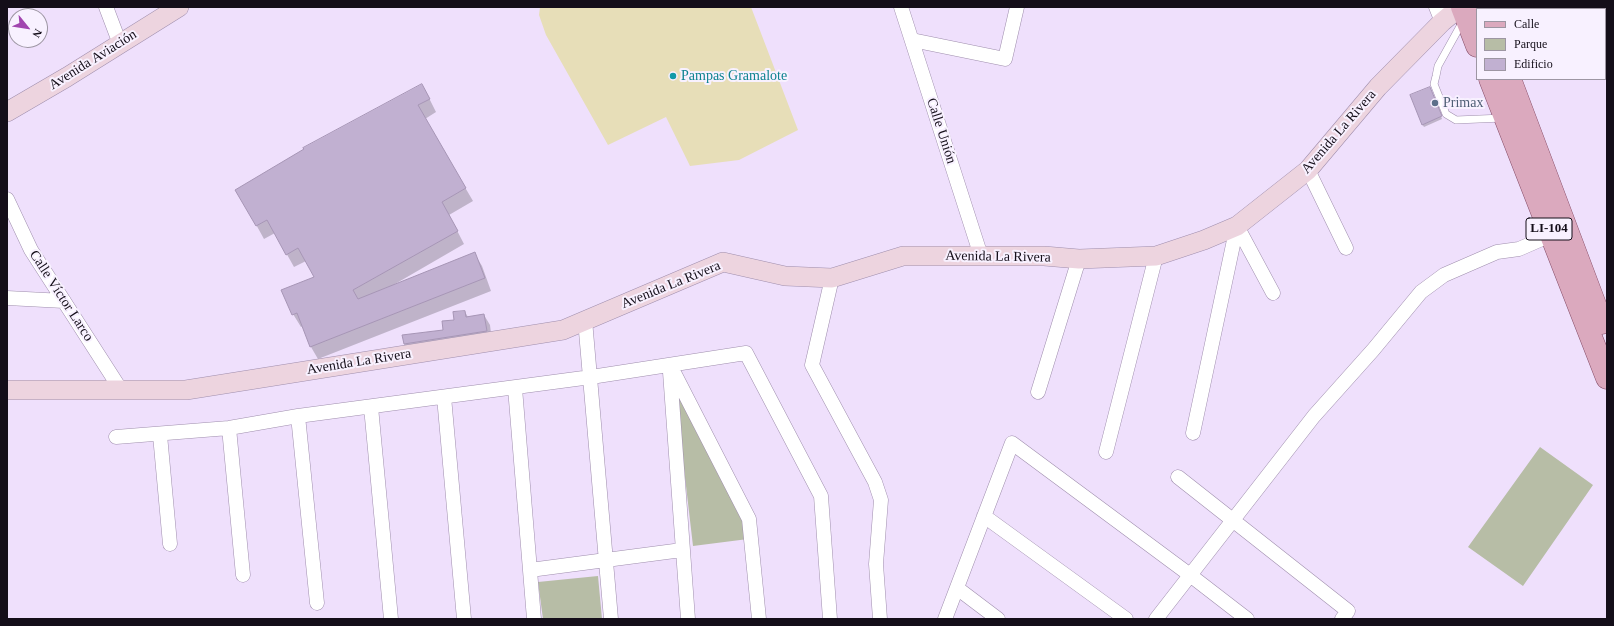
<!DOCTYPE html>
<html>
<head>
<meta charset="utf-8">
<style>
  body { margin:0 }
  #map { position:relative; width:1614px; height:626px; overflow:hidden; background:#efe0fc; font-family:Georgia,serif }
  canvas { display:block }
  .frame { position:absolute; inset:0; border:8px solid #140e19; pointer-events:none }
  .legend { position:absolute; left:1476px; top:8px; width:130px; height:72px; box-sizing:border-box; background:#f8f1ff; border:1px solid #9d96a3; margin:0; padding:5px 7px; list-style:none; font-size:12px; color:#140e19 }
  .legend li { display:flex; align-items:center; gap:8px; height:20px }
  .legend b { width:20px; border:1px solid #9d96a3 }
  .north { position:absolute; left:8px; top:8px; width:40px; height:40px; box-sizing:border-box; background:#f8f1ff; border:1px solid #9d96a3; border-radius:50%; rotate:120deg; font-size:11px; font-weight:700; line-height:16px; text-align:center; color:#140e19 }
  .north::after { content:''; display:block; margin:auto; width:14px; height:18px; background:#a145af; clip-path:polygon(50% 0,100% 100%,50% 72%,0 100%) }
</style>
</head>
<body>
<div id="map">
<canvas width="1614" height="626"></canvas>
<div class="frame"></div>
<ul class="legend">
<li><b style="height:5px;background:#dba9be"></b>Calle</li>
<li><b style="height:11px;background:#b7bda6"></b>Parque</li>
<li><b style="height:11px;background:#c1b0d1"></b>Edificio</li>
</ul>
<div class="north">N</div>
</div>
<script>
const c = document.querySelector('canvas').getContext('2d');
c.lineJoin = 'round';
function paint(path, color) {
  c.fillStyle = color;
  c.fill(path, 'evenodd');
}
function stroke(path, color, width, dash) {
  c.strokeStyle = color;
  c.lineWidth = width;
  c.lineCap = dash ? 'butt' : 'round';
  c.setLineDash(dash || []);
  c.stroke(path);
}
function label(font, color, halo, rows, align = 'center') {
  c.font = font + ' Georgia,serif';
  c.lineWidth = 4;
  c.setLineDash([]);
  c.textBaseline = 'middle';
  c.strokeStyle = halo;
  c.fillStyle = color;
  for (const [text, x, y, turn = 0] of rows) {
    c.save();
    c.translate(x, y);
    c.rotate((+turn || 0) * Math.PI / 180);
    c.textAlign = isNaN(turn) ? turn : align;
    if (halo) c.strokeText(text, 0, 0);
    c.fillText(text, 0, 0);
    c.restore();
  }
}
paint(new Path2D(`
  M674,383L747,522L748,539L693,546Z
  M1540,447L1593,485L1523,586L1468,547Z
  M598,576L602,619H543L538,582Z`), '#b7bda6');
paint(new Path2D(`
  M540,7H751L798,130L739,160L690,166L666,117L608,145L546,35L539,15Z`), '#e7deb8');
paint(new Path2D(`
  M1607,30V57L1605,55V32Z
  M1431,91L1442,119L1424,127L1422,124Z
  M429,98L436,112L425,119L473,201L449,215L464,244L395,284V285L474,253L482,266L491,291L318,359L311,347L303,326L301,327L293,314L316,278L306,261L294,267L275,233L264,239L237,190Z
  M465,312L468,317L484,315L490,325L492,341L410,354L404,344L444,331Z`), '#0003');
const building = new Path2D(`
  M422,84L430,99L418,105L466,188L442,202L458,231L353,290L358,299L475,252L485,278L310,347L297,313L292,315L281,290L314,277L298,248L286,255L267,220L256,226L235,190L304,149L303,148Z
  M1430,87L1442,116L1422,125L1410,95Z
  M465,311L466,317L484,314L487,331L404,344L402,335L443,330L442,321L454,320L453,312Z`);
paint(building, '#c1b0d1');
stroke(building, '#a695b5', 1);
const lane = new Path2D(`
  M1463,21L1438,66L1436,76L1434,84L1446,114L1456,120L1503,118`);
const street = new Path2D(`
  M106,7L120,44
  M901,7L981,256
  M1436,7L1442,22
  M912,40L1005,59L1017,7
  M1308,170L1346,248
  M7,199L31,250L121,390
  M1237,226L1273,293
  M832,278L812,365L875,482L881,500L876,564L880,619
  M7,298L64,301
  M585,320L611,619
  M670,365L749,519L759,619
  M670,372L688,619
  M515,388L534,619
  M1038,392L1079,259
  M444,397L464,619
  M371,407L391,619
  M298,416L317,603
  M229,428L243,575
  M1193,433L1237,226
  M160,435L170,544
  M116,437L229,428L298,416L591,377L746,353L821,496L830,619
  M1106,452L1156,256
  M1178,477L1348,611L1342,619
  M984,516L1126,619
  M530,570L682,550
  M957,588L998,619
  M945,619L1012,443L1190,575L1247,619
  M1156,619L1314,416L1373,350L1421,292L1444,275L1497,252L1519,249L1551,235`);
const secondary = new Path2D(`
  M7,112L67,77L179,7
  M7,390H186L563,330L723,262L785,276L832,278L903,256H1044L1079,259L1156,256L1204,240L1237,226L1308,170L1378,87L1442,22L1460,7`);
const primary = new Path2D(`
  M1462,7L1477,46
  M1483,7L1484,9
  M1490,79L1607,378
  M1510,79L1602,323`);
stroke(lane, '#9f8ead', 8);
stroke(street, '#9f8ead', 15);
stroke(secondary, '#9f8ead', 20);
stroke(primary, '#864d68', 23);
stroke(lane, '#fff', 7);
stroke(street, '#fff', 14);
stroke(secondary, '#edd4df', 19);
stroke(primary, '#dba9be', 22);
for (const [x, y, r, color] of [
  [673,76,4,"#0f9aa8"],
  [1435,103,4,"#5c6f8a"]
]) {
  const dot = new Path2D();
  dot.arc(x, y, r, 0, 2 * Math.PI);
  c.fillStyle = color;
  c.fill(dot);
  stroke(dot, '#f8f1ff', 1.5);
}
for (const [x, y, w] of [
  [1549,229,46]
]) {
  const box = new Path2D();
  box.roundRect(x - w / 2, y - 11, w, 22, 3);
  c.fillStyle = '#f8f1ff';
  c.fill(box);
  stroke(box, '#140e19', 1);
}
label('bold 13px', '#140e19', null, [
  ["LI-104",1549,229]
]);
label('14px', '#140e19', '#f8f1ff', [
  ["Avenida Aviación",93,60,-32],
  ["Calle Unión",941,131,72],
  ["Avenida La Rivera",1339,132,-49],
  ["Avenida La Rivera",998,257,1],
  ["Avenida La Rivera",671,285,-22],
  ["Calle Víctor Larco",61,296,57],
  ["Avenida La Rivera",359,362,-9]
]);
label('14px', '#0d838f', '#f8f1ff', [
  ["Pampas Gramalote",681,76]
], 'left');
label('14px', '#4e5e75', '#f8f1ff', [
  ["Primax",1443,103]
], 'left');
</script>
</body>
</html>
